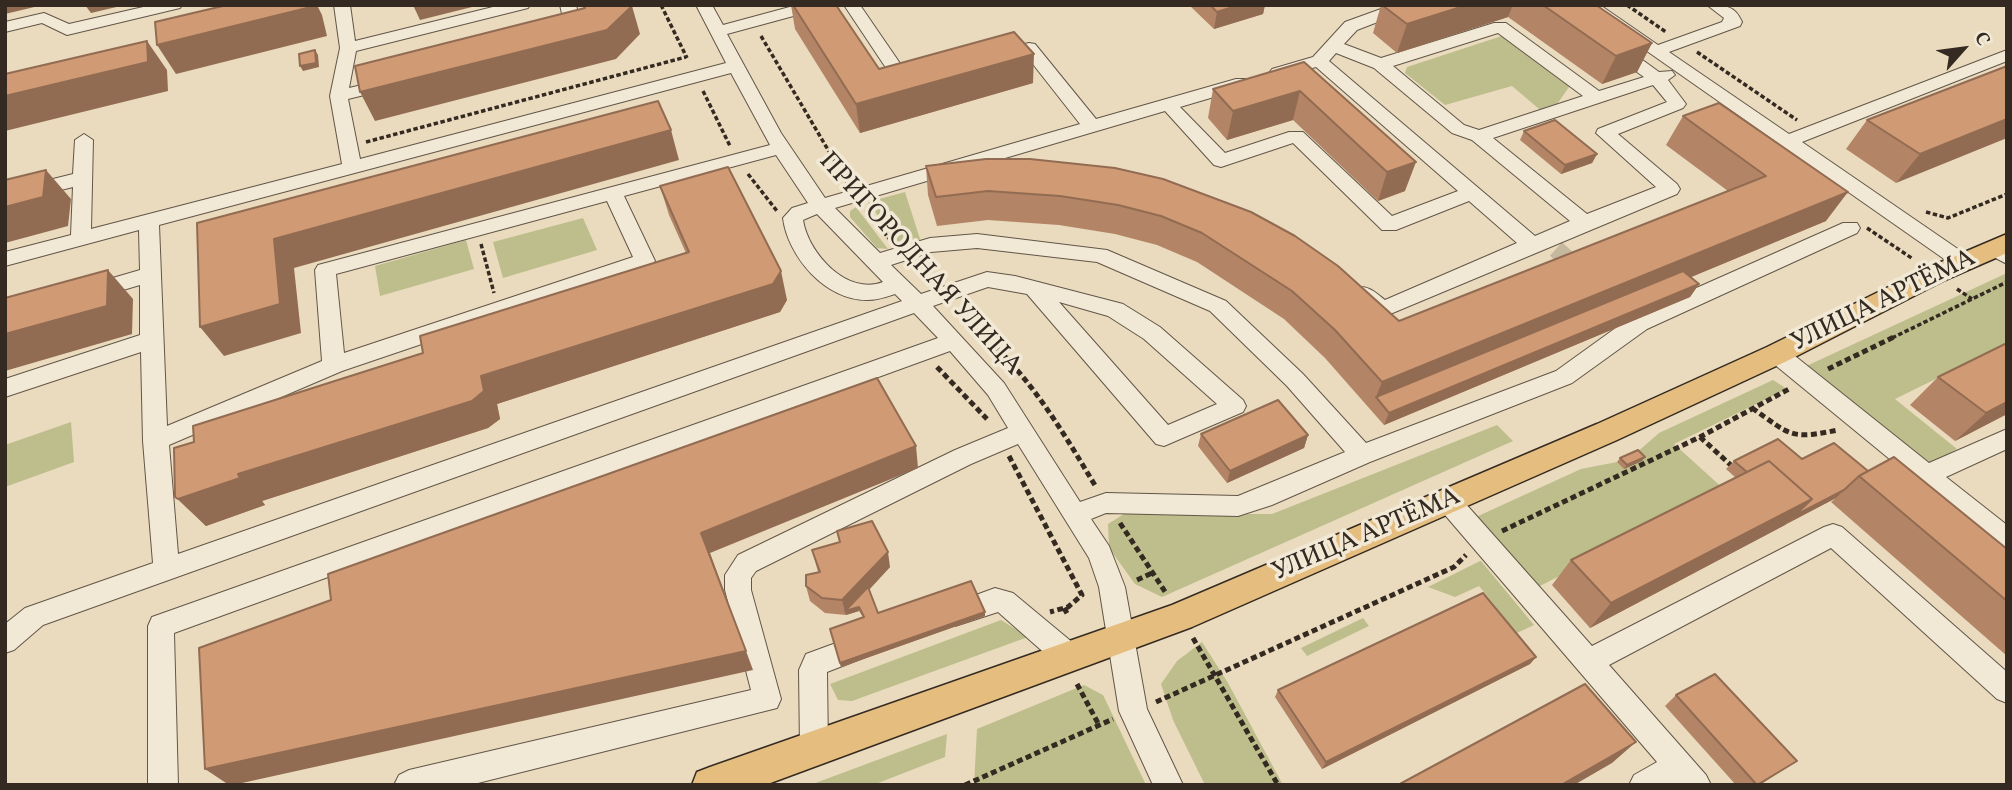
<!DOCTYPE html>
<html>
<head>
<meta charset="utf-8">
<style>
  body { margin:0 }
  #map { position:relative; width:2012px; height:790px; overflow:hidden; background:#eadbbe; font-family:Vollkorn,serif }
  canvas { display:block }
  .frame { position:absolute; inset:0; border:7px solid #342a21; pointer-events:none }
  .north { position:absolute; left:1928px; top:14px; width:70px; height:70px; -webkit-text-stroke:5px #f1e8d5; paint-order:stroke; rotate:62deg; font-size:19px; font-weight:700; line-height:28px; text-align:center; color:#342a21 }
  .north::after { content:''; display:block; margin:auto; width:24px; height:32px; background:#342a21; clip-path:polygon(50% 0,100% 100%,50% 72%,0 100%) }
</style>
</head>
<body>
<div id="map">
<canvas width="2012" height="790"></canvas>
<div class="frame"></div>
<div class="north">С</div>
</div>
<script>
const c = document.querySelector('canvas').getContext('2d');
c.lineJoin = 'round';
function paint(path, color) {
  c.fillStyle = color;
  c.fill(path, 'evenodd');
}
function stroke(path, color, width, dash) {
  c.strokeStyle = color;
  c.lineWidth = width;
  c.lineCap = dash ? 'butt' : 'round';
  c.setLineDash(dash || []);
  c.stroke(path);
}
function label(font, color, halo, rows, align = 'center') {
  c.font = font + ' Vollkorn,serif';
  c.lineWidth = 7;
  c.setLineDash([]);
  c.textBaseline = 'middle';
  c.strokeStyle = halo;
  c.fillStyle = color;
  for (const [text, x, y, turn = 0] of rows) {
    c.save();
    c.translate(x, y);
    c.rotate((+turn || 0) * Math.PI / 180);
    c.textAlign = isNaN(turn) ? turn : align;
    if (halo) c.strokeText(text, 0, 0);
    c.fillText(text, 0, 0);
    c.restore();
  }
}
paint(new Path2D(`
  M1505,35L1571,84L1553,110L1545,114L1512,86L1445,105L1405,73L1407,67Z
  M905,192L921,242L900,246L868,202Z
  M856,207L888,249L877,248L850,217V211Z
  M583,218L597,250L503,278L493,242Z
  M466,240L474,269L380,296L375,266Z
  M2007,273V344L1895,399L1957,449L1924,467L1802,368Z
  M1773,380L1787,389L1674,444L1726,491L1538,587L1476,517L1581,469L1617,462L1635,454L1659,433Z
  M71,422L74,462L5,487V445Z
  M1497,425L1513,441L1162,597L1135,584L1109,548L1108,524L1124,514H1272Z
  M1480,561H1481L1534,625L1517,633L1479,586L1455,597L1428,587Z
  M1363,618L1369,626L1307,656L1301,648Z
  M1001,620L1028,637L852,701L838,700L830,684Z
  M1202,642L1228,683L1283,785H1205L1173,720L1161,684L1177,661Z
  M1084,685L1103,695L1146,785H974L977,729Z
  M947,734L945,757L873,785H810Z`), '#bdbe8c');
stroke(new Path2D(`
  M1556,249L1587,277`), '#c6b89f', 18, [18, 10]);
const minor = new Path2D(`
  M152,5H182L180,8L67,35L42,23L5,32V22L44,13L69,24Z
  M334,5H350L355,41L501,5H530L528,8L356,51L349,88L387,79L396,84L393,88L348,99L360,159L726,63L696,5H712L723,25L797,5H825L823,8L727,34L781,133L825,198L1080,124L1025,54L1000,60L991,55L994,51L1029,43L1035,44L1096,119L1236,79H1248L1251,83L1248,87L1180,107L1225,153L1289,132H1303L1392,216L1458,191L1316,67L1278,78L1269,73L1272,69L1313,57L1345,22L1392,5H1416L1414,8L1357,30L1344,44L1381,58L1494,23H1506L1599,91L1644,77L1610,53L1607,49L1610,45H1622L1659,72L1672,71L1675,75L1668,80L1686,104L1683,108L1618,134L1677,184L1680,189L1677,194L1383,317L1375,314L1350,293L1354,288C1367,284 1375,292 1385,300L1517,243L1469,201L1396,230H1382L1293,143L1221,167L1214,165L1165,111L835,208L880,253L930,238L977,234L1107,250L1226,301L1303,374L1366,443L1556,371L1631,317L1843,223H1857L1860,228L1857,233L1647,329L1572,383L1370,462L1272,505L1238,516L1106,513L1091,519L1109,546L1125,587L1147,709L1183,785H1153L1119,711L1099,587L1089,558L1018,444L971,464L756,571L751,578V590L781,699L777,708L470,785H394L399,775L409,770L751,690L725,590V575L738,555L955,450L1008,428L988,395L950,351L174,633L178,785H148V626L152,617L938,338L914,313L43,625L14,650L5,653V624L25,608L153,563L143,441L141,352L5,397V379L140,335V285L89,300L82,297L78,292L82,287L140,270L139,230L5,266V252L71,235L73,187L5,204V191L73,174L75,140L84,134L93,140L91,229L342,164L330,96L340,48ZM1498,33L1583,96L1479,130L1464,125L1393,66ZM1336,53L1374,68L1452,133L1472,140L1570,221L1535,236L1329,61ZM731,73L770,145L318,265L315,270L322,361L167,426L159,225ZM1653,85L1667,102L1598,129L1596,133L1656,187L1587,214L1493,138ZM776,155L808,203L792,208L783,218C788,257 826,301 868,300C877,300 886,297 895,294L902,301L178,554L169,445L342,371L652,266L655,261L624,196ZM607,201L633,257L344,353L336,274ZM817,214L883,282C847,296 808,253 803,220ZM977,248L1097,262L1210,311L1287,386L1345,452L1238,496L1106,493L1080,502L1004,383L933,306L988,287L1027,294L1156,444L1164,446L1243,412L1246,406L1243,400L1160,327L1123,304L1015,276L987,272L921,294L891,265L931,252ZM1059,302L1108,316L1144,339L1217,404L1168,425Z
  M560,5H576L584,37L573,43L565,38L567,35Z
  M844,5H860L908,75H919L922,79C917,86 906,88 898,86Z
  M1581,5H1600L1658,45L1722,22L1724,18L1707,5C1724,5 1735,5 1742,22L1740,26L1669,52L1789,134L2007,50V61L1802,142L1971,258L1974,263L1971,268L1964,270L1957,268Z
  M1995,242L2007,247V264L1988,254L1985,249L1988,244Z
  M1777,346L1785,348L1929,463L2007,429V449L1946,477L2007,525V551L1998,548L1769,360L1766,354L1769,348Z
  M1448,491L1457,494L1592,646L1824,527L1833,524L1842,527L2007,672V703L1997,699L1831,548L1609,665L1706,775L1711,785H1629L1634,775L1657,762L1439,508L1436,501L1439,494Z
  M995,588L1013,593L1078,647L1082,656L1078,665L1068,669L1058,665L998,612L955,626L946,622L942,614L946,606Z
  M866,632L876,635L879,644L876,653L827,672L828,749L824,759L814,763L804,759L800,749L799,670L806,654Z`);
const major = new Path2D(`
  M2007,234V253L1945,280L1787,361L1617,440L1192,627L765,785H692L697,772L710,767L1172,605L1597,424L1767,347L1927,268Z`);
stroke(minor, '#625648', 2);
stroke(major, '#342a21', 3);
stroke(new Path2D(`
  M661,5L687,58
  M1627,5L1666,32
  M761,36L847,182
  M1697,52L1797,120
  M703,91L730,146
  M366,142L686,57
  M748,174L777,211
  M866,210L891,241
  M1926,212L1948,218L2007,194
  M1867,228L1913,259
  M481,244L494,293
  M1957,289L1972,299
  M954,309L986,338
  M1892,338L2007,282`), '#342a21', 3.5, [4.5, 2.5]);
stroke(new Path2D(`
  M984,336C1032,379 1063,432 1096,487
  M937,367L987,419
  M1828,369L1896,336
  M1752,408C1791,435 1789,440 1838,430
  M1700,437L1734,468
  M1009,456L1082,595L1068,607L1050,612
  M1120,523L1166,593
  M1502,531L1700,437L1789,389
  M1137,580L1154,572
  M1064,608L1068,615
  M1193,638L1278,785
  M1077,684L1099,725
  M1156,702L1454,567L1466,555
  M965,785L1113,719`), '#342a21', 5, [6, 3.5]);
paint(minor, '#f1e8d5');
paint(major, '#e5be7f');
paint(new Path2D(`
  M791,5H836L879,69L1033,83L860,133L795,29Z
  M1189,5H1265L1263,14L1214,29Z
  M1381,5H1596L1652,43L1637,72L1602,84L1508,17L1397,53L1373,33Z
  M1304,62L1405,191L1378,201L1293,120L1227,140L1208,118L1213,89Z
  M2007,66L1896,183L1846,149L1867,120Z
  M1719,103L1826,221L1691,277L1699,284L1690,297L1384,425L1325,358L1284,319L1197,262L1157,245L1115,234L1059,225L988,220L937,226L928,195L926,166L1115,168L1399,321L1728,191L1666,145L1683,116Z
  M1524,131L1597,154L1592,163L1561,174L1520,140Z
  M660,186L787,300L780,312L497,404L500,419L488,428L262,501L265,505L206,526L175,497L194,442L686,253L669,215Z
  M1938,377L2007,414L1955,441L1910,405Z
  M1201,434L1308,435L1304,448L1227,483L1198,446Z
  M1620,458L1642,461L1624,469L1617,462Z
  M1802,459L1868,471L2007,549V656L1831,502L1836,498L1590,628L1552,585L1571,560L1736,478L1726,469L1734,461Z
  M837,531L890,567L869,590L878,613L985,612V616L841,667L830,629L863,617L859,611L846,615L825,613L810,601L806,586L818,572L812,550L840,542Z
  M1536,657L1530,664L1322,769L1275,697L1278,690Z
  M1676,695L1797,761L1760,785H1736L1665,706Z`), '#b38465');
paint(new Path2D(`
  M5,5H43L5,14Z
  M85,5H125L91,13Z
  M311,5H317L322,15L327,36L176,74L157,45Z
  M413,5H480L420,20Z
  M1239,5H1265L1263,14L1214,29L1217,12Z
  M1467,5H1513L1508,17L1397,53L1407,24Z
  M632,6L640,34L616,59L375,121L360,92Z
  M147,41L167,70L168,91L5,131V96Z
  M1652,43L1637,72L1602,84L1616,56Z
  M315,50L318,55L319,67L303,71L300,66Z
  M1034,54L1033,83L860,133L856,104Z
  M1300,91L1293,120L1227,140L1233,111Z
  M2007,119V138L1896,183L1920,154Z
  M671,130L679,160L294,268L301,333L224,356L200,327L274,239Z
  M1597,154L1592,163L1561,174L1565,165Z
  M1416,162L1405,191L1378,201L1387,172Z
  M46,170L71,199L68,226L5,243V207Z
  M1848,192L1826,221L1383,405L1376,397L1382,382Z
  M108,270L133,299L132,334L5,371V334Z
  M781,271L787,300L780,312L497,404L500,419L488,428L262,501L265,505L206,526L178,499L238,474L481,376Z
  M1699,284L1690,297L1384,425L1389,413Z
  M2007,402V414L1955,441L1986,413Z
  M1308,435L1304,448L1227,483L1230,471Z
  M916,446L918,468L710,553L753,670L233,785H229L205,769L701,533Z
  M1645,457L1642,461L1624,469L1627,465Z
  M1844,490L1836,498L1786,524L1794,516Z
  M1812,499L1785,525L1590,628L1611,603Z
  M888,552L890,567L851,609L859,607V611L846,615L842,600Z
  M985,612V616L841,667L840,663Z
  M1536,657L1530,664L1322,769L1326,762Z
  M1636,742L1612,763L1574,785H1561Z`), '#926c52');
const building = new Path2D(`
  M227,5H311V7L157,45L155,22Z
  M583,5L632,6L607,30L360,92L355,66L585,8Z
  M793,5H836L879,69L1014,32L1034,54L856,104Z
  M1210,5H1239L1217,12Z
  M1382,5H1467L1407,24Z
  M1543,5H1596L1652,43L1616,56Z
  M147,41L148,62L5,96V74Z
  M315,50L316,63L300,66L299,54Z
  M1304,62L1416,162L1387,172L1300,91L1233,111L1213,89Z
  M2007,66V119L1920,154L1867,120Z
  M658,101L671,130L274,239L280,304L200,327L197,223Z
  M1719,103L1848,192L1382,382L1335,330L1292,291L1202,233L1161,216L1118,205L1060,196L988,191L936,197L926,166L986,159H1030L1115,168L1163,179L1251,212L1295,236L1338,266L1399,321L1766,176L1683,116Z
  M1555,120L1597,154L1565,165L1524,131Z
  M728,167L781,271L773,284L481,376L484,391L472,401L238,474L240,478L178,499L175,497L174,448L194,442L193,426L423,353L420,336L689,252L660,186Z
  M46,170L43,197L5,207V180Z
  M108,270L107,306L5,334V298Z
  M1683,271L1699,284L1389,413L1376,397Z
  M2007,343V402L1986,413L1938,377Z
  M877,378L916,446L701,533L746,651L205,769L199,648L331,600L328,574Z
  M1278,400L1308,435L1230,471L1201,434Z
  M1778,439L1802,459L1834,443L1868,471L1859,476L1844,490L1794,516L1812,499L1769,461L1747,472L1734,461Z
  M1638,450L1645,457L1627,465L1620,458Z
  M1894,457L2007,549V601L1859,476Z
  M1769,461L1812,499L1611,603L1571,560Z
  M872,521L888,552L842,600L822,598L806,586V575L820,572L812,550L840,542L837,531Z
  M971,581L985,612L840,663L830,629L864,617L859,607L845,611L868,587L878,613Z
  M1483,593L1536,657L1326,762L1278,690Z
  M1715,674L1797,761L1757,785L1676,695Z
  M1585,684L1636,742L1561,785H1398Z`);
paint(building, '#d09a75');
stroke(building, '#926c52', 2);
label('26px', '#342a21', '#f1e8d5', [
  ["ПРИГОРОДНАЯ УЛИЦА",919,265,48],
  ["УЛИЦА АРТЁМА",1884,302,-26],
  ["УЛИЦА АРТЁМА",1367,536,-23]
]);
</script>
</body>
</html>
